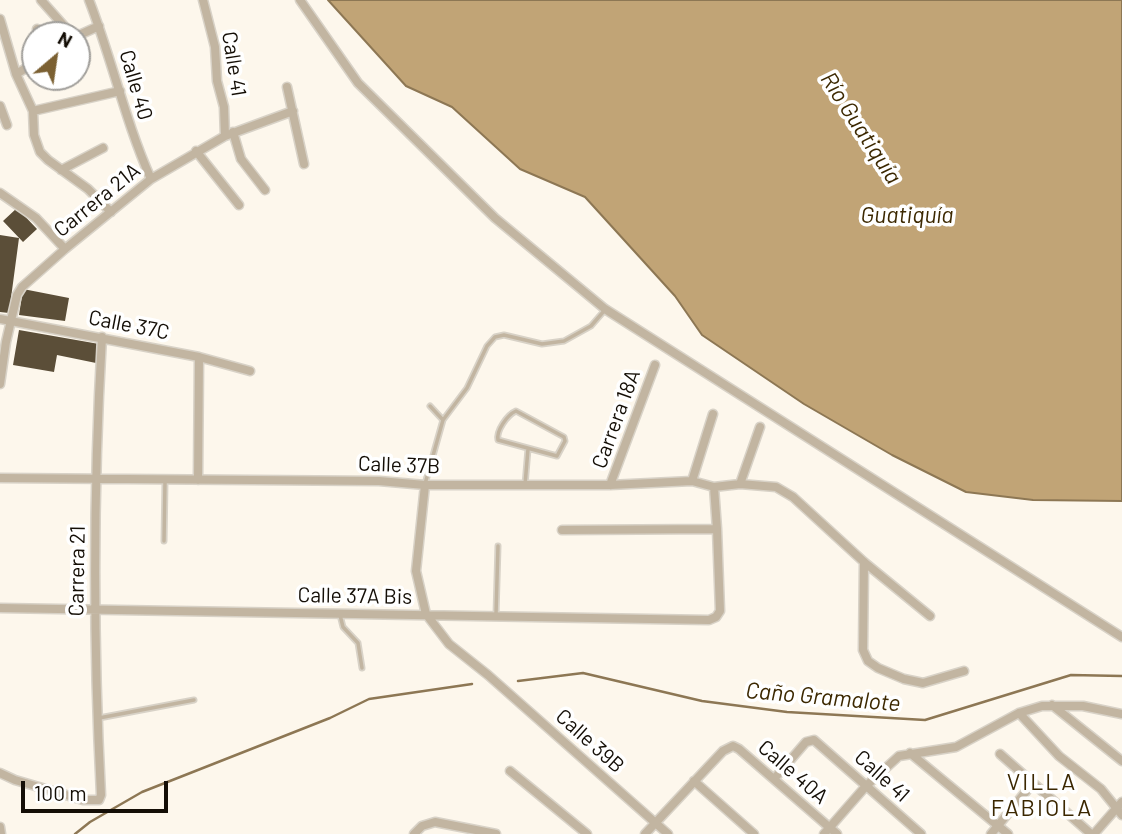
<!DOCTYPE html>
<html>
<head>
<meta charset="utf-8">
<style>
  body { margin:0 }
  #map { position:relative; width:1122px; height:834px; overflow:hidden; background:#fdf7ec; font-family:Barlow,sans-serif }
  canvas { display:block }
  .north { position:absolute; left:21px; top:21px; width:70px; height:70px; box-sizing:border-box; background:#fff; border:2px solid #a19f9b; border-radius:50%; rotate:29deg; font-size:19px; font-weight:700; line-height:28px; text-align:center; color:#140e06 }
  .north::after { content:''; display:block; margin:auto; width:24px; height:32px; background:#7b6032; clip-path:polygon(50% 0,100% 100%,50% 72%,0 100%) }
  .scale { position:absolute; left:21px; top:781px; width:147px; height:32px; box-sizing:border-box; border:4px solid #140e06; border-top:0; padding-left:9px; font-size:21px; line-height:24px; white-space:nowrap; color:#140e06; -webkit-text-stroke:5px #fff; paint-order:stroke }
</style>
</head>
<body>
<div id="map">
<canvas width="1122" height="834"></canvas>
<div class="north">N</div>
<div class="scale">100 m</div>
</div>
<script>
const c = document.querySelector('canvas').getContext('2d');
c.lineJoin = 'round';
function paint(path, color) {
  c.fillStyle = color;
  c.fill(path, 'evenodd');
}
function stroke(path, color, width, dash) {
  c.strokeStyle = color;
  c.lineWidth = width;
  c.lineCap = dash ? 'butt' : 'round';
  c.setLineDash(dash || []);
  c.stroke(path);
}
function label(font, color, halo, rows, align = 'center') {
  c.font = font + ' Barlow,sans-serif';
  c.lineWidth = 7;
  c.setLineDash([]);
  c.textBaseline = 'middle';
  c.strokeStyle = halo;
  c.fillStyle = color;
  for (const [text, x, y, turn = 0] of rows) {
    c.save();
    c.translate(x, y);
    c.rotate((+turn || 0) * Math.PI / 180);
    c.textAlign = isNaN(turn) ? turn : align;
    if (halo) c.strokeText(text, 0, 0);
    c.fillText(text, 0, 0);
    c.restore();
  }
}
const water = new Path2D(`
  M328,0H1122V501L1033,500L966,492L892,455L804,404L702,335L675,296L585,197L520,169L452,107L406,86Z`);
paint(water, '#c1a476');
stroke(water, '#8d7754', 2);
stroke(new Path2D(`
  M518,681L583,673L702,701L787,712L925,720L1071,675L1122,676
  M75,834L90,822L142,792L330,718L369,699L472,684`), '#8d7754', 2.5);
paint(new Path2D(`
  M17,208L37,229L23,242L3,221Z
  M0,235L19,238L9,313L0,312Z
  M23,289L69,298L65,321L19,315Z
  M19,330L99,344L96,363L57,355L54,372L13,365Z`), '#5b4e38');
const lane = new Path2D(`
  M430,406L443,420
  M516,411L564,437L565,441L557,456L498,440C496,431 507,415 516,411Z
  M425,484L443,420L467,388L487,346L495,337L504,335L542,344L564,341L591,326L604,311
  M525,485L528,449
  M164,541L165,482
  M496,614L498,546
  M340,615L343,627L358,643L362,668
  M99,718L194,700`);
const street = new Path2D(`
  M41,0L72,35
  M89,0C112,59 125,121 151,179
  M203,0L215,47L217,81L224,107L225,136
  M300,0L358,83L495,218L605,309L1122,637
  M0,19L16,74L33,111L34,135L40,152L48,160L88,189L111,212
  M37,29L41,35
  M77,36L99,26
  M16,74L35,63
  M287,87L304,164
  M0,106L7,125
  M33,111L120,91
  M233,132L241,159L265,190
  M196,151L239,205
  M61,170L103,148
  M0,193L36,218L65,249
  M0,319L199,357L250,371
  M0,384L6,342L17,295L22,287L65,249L151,179L225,136L293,111
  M0,478L379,481L425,485H610L692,481L714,487L740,484L776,487L793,497L864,562L930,616
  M198,480L199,357
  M692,481L713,414
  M740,484L760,427
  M425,485L416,571L426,614L449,644L488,675L668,834
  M610,485L655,365
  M562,530L717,529L714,487
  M864,562L863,650L868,661L878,668L904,679L923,683L964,671
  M0,608L709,620L716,617L720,611L717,529
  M1052,705L1122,761
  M1019,713L1059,756L1101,789L1122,815
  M910,753L1008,834
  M1000,754L1091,834
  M510,771L587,834
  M0,773L15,780L83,800H99L101,795C93,642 93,490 102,337
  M774,779L806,742L814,740L921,834
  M694,781L754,834
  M0,827L1,834
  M414,834L422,826L435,822L496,834
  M645,834L723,751L733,746L739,749L837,834
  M824,834L866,786L899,756L956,747L1019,713L1042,706H1083L1122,714
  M991,834L1033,783
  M1094,834L1122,802`);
stroke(lane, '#d8d2c7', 7);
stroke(street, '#d8d2c7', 11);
stroke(lane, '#c2b5a1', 3.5);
stroke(street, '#c2b5a1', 8);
label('21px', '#140e06', '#fff', [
  ["Calle 41",234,64,81],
  ["Calle 40",136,85,74],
  ["Carrera 21A",97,200,-39],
  ["Calle 37C",129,325,11],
  ["Carrera 18A",616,419,-70],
  ["Calle 37B",399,465,2],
  ["Carrera 21",77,571,-89],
  ["Calle 37A Bis",355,596,1],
  ["Calle 39B",590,741,42],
  ["Calle 40A",793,772,41],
  ["Calle 41",882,776,42]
]);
label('italic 23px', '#3c2801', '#fff', [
  ["Río Guatiquía",861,128,57],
  ["Guatiquía",907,215],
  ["Caño Gramalote",823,697,5]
]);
c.letterSpacing = '2px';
label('23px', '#3b2701', '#fff', [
  ["VILLA",1042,782],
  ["FABIOLA",1042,808]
]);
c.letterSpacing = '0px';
</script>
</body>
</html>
